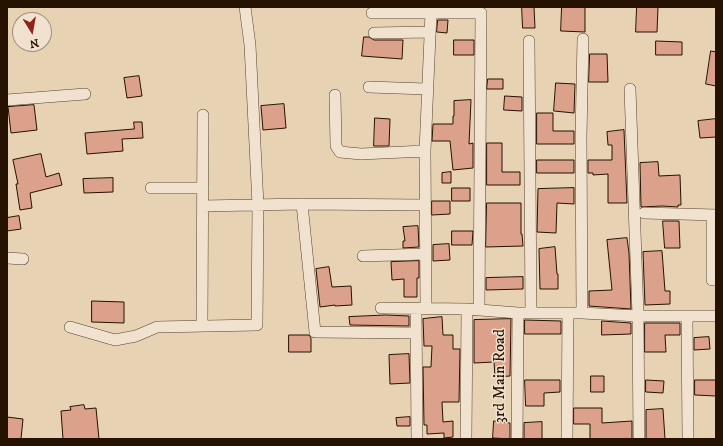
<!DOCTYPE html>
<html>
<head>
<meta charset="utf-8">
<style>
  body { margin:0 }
  #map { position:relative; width:723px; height:446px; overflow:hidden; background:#e8d2b4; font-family:"IM FELL DW Pica",serif }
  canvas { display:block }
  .frame { position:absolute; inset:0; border:8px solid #251200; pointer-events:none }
  .north { position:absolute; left:12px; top:12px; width:40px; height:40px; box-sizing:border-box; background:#f0e2ce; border:1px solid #9f8f7c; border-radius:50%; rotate:169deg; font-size:11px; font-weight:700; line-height:16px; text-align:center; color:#251200 }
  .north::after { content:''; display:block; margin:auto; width:14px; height:18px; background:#8f2418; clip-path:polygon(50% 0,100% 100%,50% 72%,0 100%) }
</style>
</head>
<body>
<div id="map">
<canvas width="723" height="446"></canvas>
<div class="frame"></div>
<div class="north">N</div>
</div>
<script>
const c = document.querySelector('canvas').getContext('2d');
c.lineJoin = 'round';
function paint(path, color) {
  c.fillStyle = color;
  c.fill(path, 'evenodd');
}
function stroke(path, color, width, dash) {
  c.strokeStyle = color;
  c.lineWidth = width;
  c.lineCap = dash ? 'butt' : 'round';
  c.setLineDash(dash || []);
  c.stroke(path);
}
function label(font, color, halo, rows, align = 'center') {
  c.font = font + ' "IM FELL DW Pica",serif';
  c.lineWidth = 3;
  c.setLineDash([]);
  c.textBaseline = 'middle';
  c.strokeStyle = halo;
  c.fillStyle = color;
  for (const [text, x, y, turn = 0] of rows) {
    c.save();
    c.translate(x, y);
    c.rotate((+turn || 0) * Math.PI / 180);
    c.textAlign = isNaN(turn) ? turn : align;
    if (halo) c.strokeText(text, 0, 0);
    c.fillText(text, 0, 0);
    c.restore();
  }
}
const building = new Path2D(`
  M522,7H534L535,28H523Z
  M562,7H585V32L561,31Z
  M637,7H658L657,32H636Z
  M438,20H448L447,33L437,32Z
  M364,37H369L374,40H403L402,59L362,56Z
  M454,40H474V55H454Z
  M656,41L682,42V55H656Z
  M711,51L716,52V86L706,84Z
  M590,54H607L608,82H589Z
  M139,76L142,96L127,98L124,78Z
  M488,79H503V89H487Z
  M556,83L575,84L574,113L554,111Z
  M505,96L522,97V111L504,110Z
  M471,100L469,144L473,143V168L453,170L450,141H432L433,124H453V116H454V101Z
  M284,104L286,128L263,130L261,106Z
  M34,105L37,130L11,133L8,107Z
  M537,113H553V131H574V144H537Z
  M375,118L390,119L389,146H374Z
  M716,119V137L700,138L698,121Z
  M134,122H142L143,138L122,139L123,151L87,154L85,133L134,129Z
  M624,130L627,203H608V174L593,175V173H588V160H612V145H608L607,132Z
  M487,143H502V172H520V185H487Z
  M41,154L46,177L59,173L62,185L30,193L32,208L20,210L16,184H18L13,160Z
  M537,160H574V173H537Z
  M658,162L659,176L680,175L681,205H678V207L662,206L641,207L640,163Z
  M451,172V183H442V173Z
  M113,178V192L84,193L83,179Z
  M452,188H470V201H452Z
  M574,188V204L557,203L556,233L537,232L538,189Z
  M432,201H450V214L432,215Z
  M487,203H521V234H522L523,246L486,247Z
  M19,216L21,229L7,231V218Z
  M663,221H679L680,248H665Z
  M418,226L419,247L403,248V241H405L403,227Z
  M452,231H473L472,245H452Z
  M627,238L629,253L631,309L589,306V291L612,290L607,240Z
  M449,244L450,260L433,261V245Z
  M555,247L557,274H558V289H540L539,249Z
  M662,251L665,291H670V304L645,305L643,252Z
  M419,261V278H417V297H404V279L392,280L391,262Z
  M329,267L332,287L351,286L352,305L335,306V305L320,307L316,269Z
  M523,277V289L486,290V278Z
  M92,301L124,302V323L92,322Z
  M386,315L409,316V326L350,325L349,317Z
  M442,317L443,335H453V349H460L459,402H442L443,422L453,421V437L444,438V433L427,434V425H424L423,367H431L432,346H424L423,319Z
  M511,319L510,376L495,377L494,362L474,363V320Z
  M525,320L561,321V334H525Z
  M602,321L631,323V334L602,335Z
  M645,323H680V335H665L666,352H645Z
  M289,335H309L311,338V352H289Z
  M709,337L710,349L694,350V338Z
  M409,354L410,383L390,384L389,355Z
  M591,376H604V392H591Z
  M525,380H560V392L544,393V406H526Z
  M646,380L664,381L663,393L646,392Z
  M695,380H716V396L695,395Z
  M84,405L85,409L96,408L99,439H63L61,411L71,410L70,407Z
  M574,408H602V423L632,421V439H590V424H574Z
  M663,409L665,439H646V410Z
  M7,417L23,419L21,439H7Z
  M410,417V426H397L396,418Z
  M494,421L510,423V439L493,438Z
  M542,422V439H524V423Z`);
paint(building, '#dca18a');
stroke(building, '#251200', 1);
const minor = new Path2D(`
  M372,13H481L479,310
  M374,33L429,32
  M529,41L531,313
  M369,87L426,89
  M630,89L638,316L639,439
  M335,95L336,146L340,152L361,154L425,151
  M7,100L85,94
  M151,188H203
  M302,204L315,332L416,333
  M203,206L302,204L424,205
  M644,213L716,215
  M712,215V280
  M363,256L425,254
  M7,258L23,259
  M381,308L467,309L518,313H582L638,316H716
  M416,308L417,439
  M426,308L425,151L431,13
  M582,313L581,137L583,39
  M687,317L688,439
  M202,326L203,115
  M70,327L115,340L136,336L157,327L257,325L258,205L250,45L245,7
  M466,439L467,309
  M517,439L518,313
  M567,439L568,314`);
stroke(minor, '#56422d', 12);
stroke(minor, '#f0e2ce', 11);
label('16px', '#251200', '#f0e2ce', [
  ["3rd Main Road",501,376,-90]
]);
</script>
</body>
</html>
